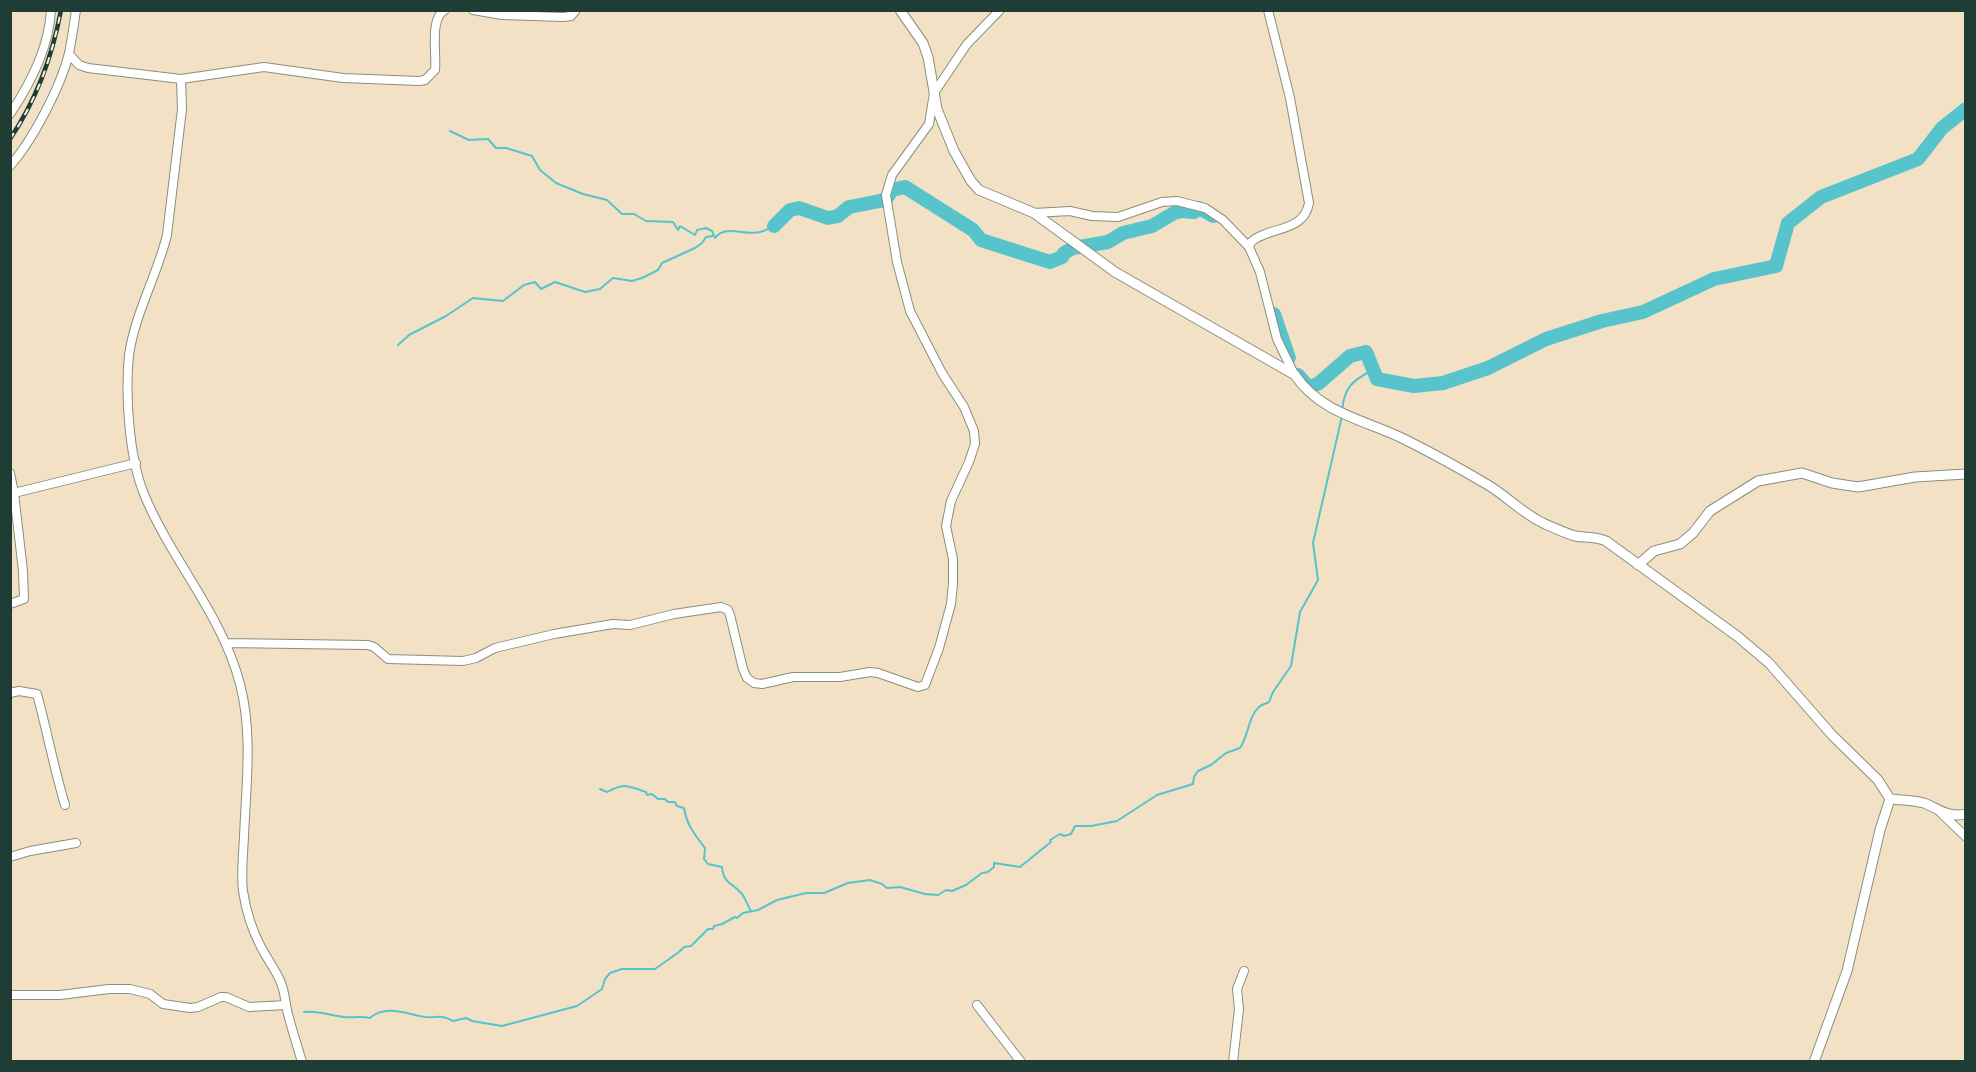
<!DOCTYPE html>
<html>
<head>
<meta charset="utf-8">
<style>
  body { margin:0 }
  #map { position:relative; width:1976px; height:1072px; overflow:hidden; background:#f3e1c6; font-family:"Libre Caslon Text",serif }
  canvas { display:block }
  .frame { position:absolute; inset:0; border:12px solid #1f3d34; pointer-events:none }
</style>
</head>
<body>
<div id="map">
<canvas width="1976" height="1072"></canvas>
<div class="frame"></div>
</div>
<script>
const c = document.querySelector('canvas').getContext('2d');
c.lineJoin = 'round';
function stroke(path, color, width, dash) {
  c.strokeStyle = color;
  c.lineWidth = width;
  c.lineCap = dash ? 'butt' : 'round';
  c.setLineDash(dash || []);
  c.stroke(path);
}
stroke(new Path2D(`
  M450,131L469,140L488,139L496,148H506L532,156L540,170L556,183L583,194L607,200L622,214H634L646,221L673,222L678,230L680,226L695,235L697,230L706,228L712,231L715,238C725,224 745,236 760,232C765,231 769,228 774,226
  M398,345L409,335L446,316L473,298L503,301L524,285L535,282L541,289L555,282L585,292L600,289L613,278L632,281L642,278L658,270L662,263L695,248L702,243L706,237L713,236
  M1342,411C1344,387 1353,380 1373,370
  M600,789L607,792C625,782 628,786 646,792L647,795L652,794L658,799H665L668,802H675L677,806L684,808C687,826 694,833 705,848L704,859L708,864L722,867C724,885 732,882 742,894C746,899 747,905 751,911
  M304,1012C319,1010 330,1016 344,1017C353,1018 360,1016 370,1018C385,1004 407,1014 425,1017C438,1018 440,1014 453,1021L466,1018L472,1021L502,1026L577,1006L602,989L605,979L610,973L622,969H655L679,952L684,947L691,946L708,929H713L714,926L722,924L735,917L737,918L743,913L758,910L777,900L806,893H824L848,883L870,880L882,884L887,888L900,887L925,894L938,895L946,890L952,891L966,885L982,873L988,872L994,867V863L1020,867L1051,842L1050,840L1060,834L1064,836L1071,834L1075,826H1091L1117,821L1157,795L1193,784L1194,777L1198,771L1211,765L1226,753L1240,748C1249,735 1248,717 1259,707C1262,704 1266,704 1269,702L1273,692L1291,666L1300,612L1318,580L1313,543L1342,416`), '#57c4cc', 2);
stroke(new Path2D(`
  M774,226L790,210L799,208L828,218L838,216L849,207L880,201L886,199L892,190L905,187L973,230L981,240L1050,262L1062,257L1064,253L1073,248L1108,242L1123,233L1152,226L1174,213L1182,211L1194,212L1199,208L1213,216
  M1274,314L1289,358
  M1298,375L1309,388L1319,383L1350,356L1366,352L1377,379L1414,386L1443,383L1488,368L1546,339L1602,321L1643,312L1714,279L1776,266L1788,223L1821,197L1918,159L1942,128L1966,109`), '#57c4cc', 14);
const minor = new Path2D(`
  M473,10L502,15L563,17L571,16L576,10
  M69,54L79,65L88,68L181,79L264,67L343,78L419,81L425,80L435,70C437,54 429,18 445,10
  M181,79L182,109L167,235C157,276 135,313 129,355C125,395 129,457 144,494C171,560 222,614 240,684C253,733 246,786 244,837C243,855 241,874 243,891C246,911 252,930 261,947C267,959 276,970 281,983C285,992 285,1003 288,1014C292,1030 297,1045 302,1062
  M10,114C31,83 49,48 51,10
  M10,166C33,140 61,86 69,53C72,39 74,24 76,10
  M1034,213L1070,211L1092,216L1118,217L1162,202L1177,201L1205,208L1223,220L1249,247L1260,272L1277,339L1294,374
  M1249,247L1251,242C1269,226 1304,233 1309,203L1290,98L1268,10
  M10,473L14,493L136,463
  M10,494L14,493L23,571L24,599L10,604
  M226,643L368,645L374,647L388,659L463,661L476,658L495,648L554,634L613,624L630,625L674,614L721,607L728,610L730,615L743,669L747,678L754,683L762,684L793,677H840L870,672L878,673L918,687L925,685L939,648L951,604L953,584V559L946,526L951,501L969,462L975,444L974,431L964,407L942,373L910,311L897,262L886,195L892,175L929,124L934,93L967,44L1000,10
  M10,693L19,691L37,694C47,731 54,768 65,805
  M1940,812L1966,837
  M10,857L30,851L76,843
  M10,995H60L109,989H130L150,994L163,1004L190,1008L198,1007L221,997H226L249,1007L286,1005
  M977,1005L1021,1062
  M1233,1062L1239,1009L1237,989L1244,971`);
const tertiary = new Path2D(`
  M900,10L923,43L928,57L937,109L954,151L971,181L979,190L1034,213L1115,272L1295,375C1320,413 1365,420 1404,439C1432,453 1461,469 1488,485C1508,497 1523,514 1545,524C1554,528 1565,533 1575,536C1586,538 1595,536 1606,541L1737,636L1769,663L1832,735L1878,780L1890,799L1880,830L1847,971L1814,1062
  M1638,565L1654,551L1680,544L1693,533L1710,511L1758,481L1802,473L1832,483L1858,487L1915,477L1966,474
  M1890,799C1901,800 1914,800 1924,803C1939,809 1948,818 1966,814`);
stroke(minor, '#898f7d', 10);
stroke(tertiary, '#898f7d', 11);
stroke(minor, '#fff', 8);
stroke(tertiary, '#fff', 9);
const rail = new Path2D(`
  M10,139C37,99 52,58 61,10`);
stroke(rail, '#1f3d34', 4.5);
stroke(rail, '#f7f3e8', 2, [7]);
</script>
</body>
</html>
